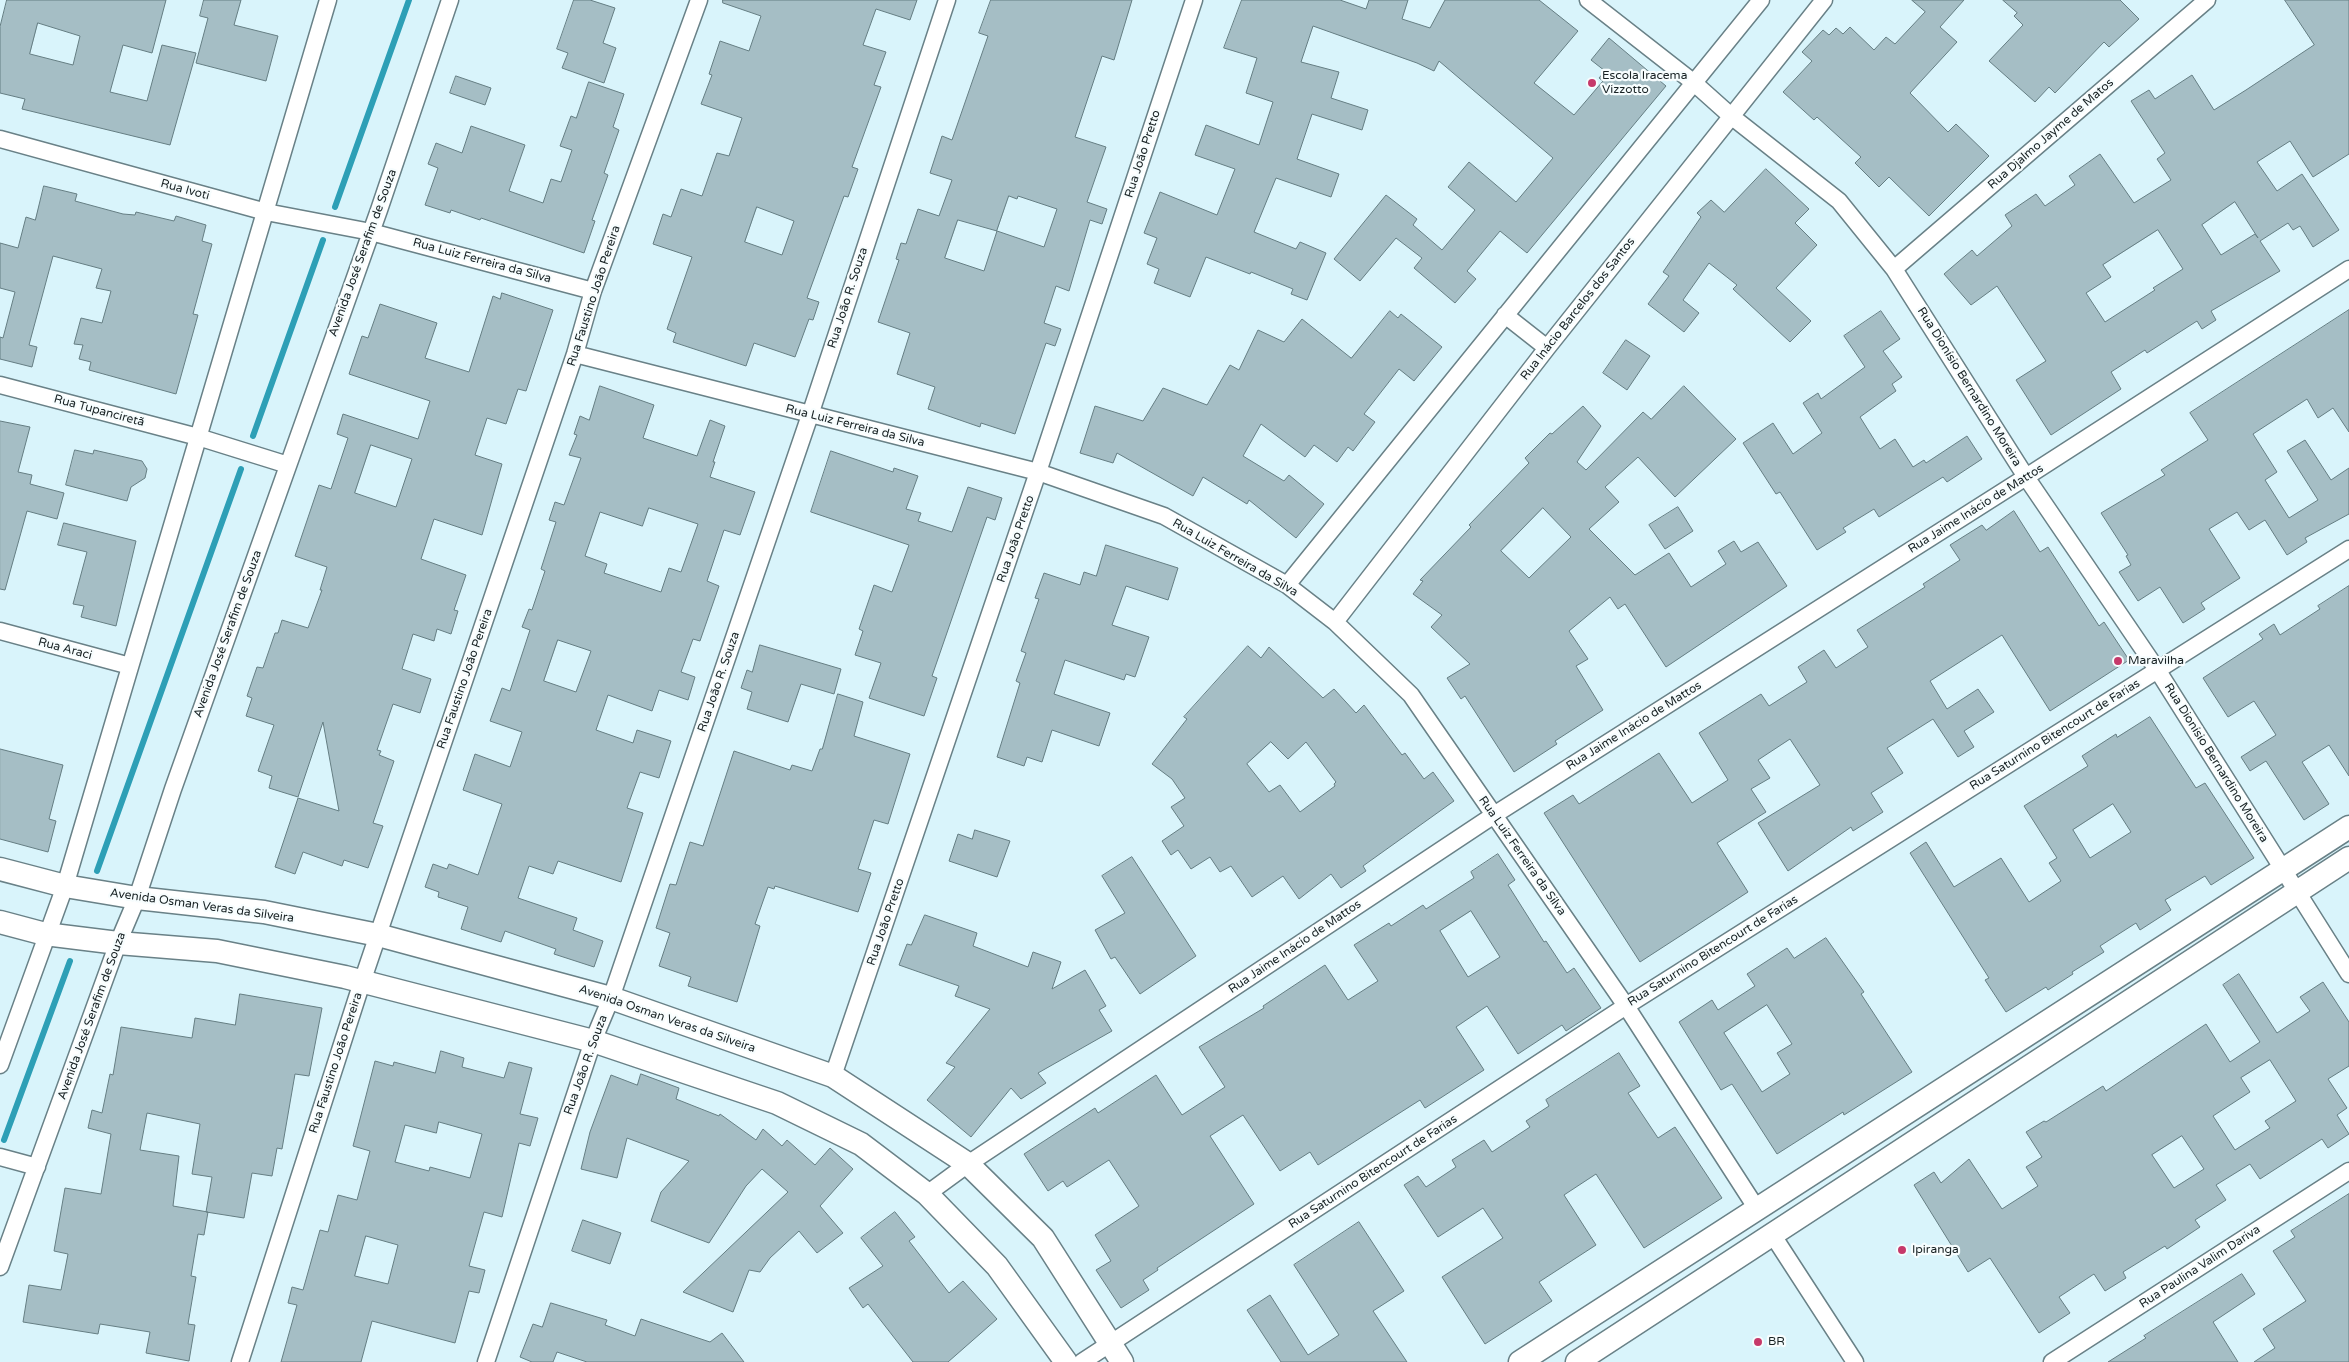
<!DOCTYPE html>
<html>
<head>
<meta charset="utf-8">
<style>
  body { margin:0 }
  canvas { display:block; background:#d9f4fb }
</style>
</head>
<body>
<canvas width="2349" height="1362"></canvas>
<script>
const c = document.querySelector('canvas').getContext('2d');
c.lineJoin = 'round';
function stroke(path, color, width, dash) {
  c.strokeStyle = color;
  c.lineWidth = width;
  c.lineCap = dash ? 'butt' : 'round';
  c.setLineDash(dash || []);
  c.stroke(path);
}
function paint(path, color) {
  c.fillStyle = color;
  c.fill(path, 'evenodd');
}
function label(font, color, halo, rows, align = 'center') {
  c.font = font + ' "Varela Round",sans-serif';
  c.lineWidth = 4.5;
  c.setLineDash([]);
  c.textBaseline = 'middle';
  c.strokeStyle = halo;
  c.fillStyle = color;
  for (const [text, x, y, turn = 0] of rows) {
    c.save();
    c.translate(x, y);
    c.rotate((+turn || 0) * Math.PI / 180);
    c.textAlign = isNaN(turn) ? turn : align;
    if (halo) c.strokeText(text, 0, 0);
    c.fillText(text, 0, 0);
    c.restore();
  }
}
stroke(new Path2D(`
  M335,207L409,0
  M253,436L323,240
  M97,871L241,469
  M4,1140L70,961`), '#2d9fb6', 6);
const building = new Path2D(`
  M7,0H166L152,53L123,45L110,92L147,101L162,45L196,53L170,145L22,109L25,99L0,93V27ZM38,23L80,36L73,65L30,54Z
  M204,0H241L234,25L278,36L266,81L196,63L208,18L200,16Z
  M574,0H590L615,8L603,43L616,48L604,83L562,68L568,53L557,49Z
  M723,0H917L910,20L876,9L863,45L886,52L874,85L881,87L852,167L858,169L848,197L844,196L807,298L819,302L813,320L809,319L795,357L754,343L746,366L673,342L676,333L667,329L692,257L653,244L663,214L671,217L681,189L702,196L717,153L729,156L742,118L701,104L712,75L709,74L720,41L749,51L761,16L723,3ZM757,207L794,221L782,255L745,242Z
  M991,0H1132L1114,60L1102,56L1075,137L1106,147L1087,202L1107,209L1102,224L1090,220L1069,291L1056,286L1044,323L1061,329L1055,346L1046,343L1015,434L981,423L980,427L928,409L935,387L897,374L910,333L878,322L899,260L896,259L901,243L906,244L918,209L939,216L952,180L930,173L942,136L952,140L988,36L979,33ZM1009,196L1017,199L1018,196L1057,209L1044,247L997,231ZM958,220L997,231L984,271L945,258Z
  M1242,0H1340L1366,9L1369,0H1408L1402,19L1430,28L1445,0H1539L1578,31L1534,83L1574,115L1603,81L1599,78L1605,71L1591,60L1609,38L1666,86L1527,253L1500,231L1467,271L1476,279L1455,303L1414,268L1422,258L1396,238L1360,281L1334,259L1386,195L1417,219L1413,225L1442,250L1475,210L1448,187L1469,162L1516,202L1553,158L1439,61L1434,71L1417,63L1313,26L1301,62L1339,72L1331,98L1368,110L1362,130L1312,114L1297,159L1339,174L1331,197L1276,178L1254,232L1296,249L1300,242L1326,253L1307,300L1291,294L1293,289L1251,272L1250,274L1206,257L1190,297L1154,283L1159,269L1147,264L1157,238L1144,233L1160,192L1217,215L1235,169L1195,155L1206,125L1259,145L1273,102L1246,93L1257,58L1224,48Z
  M1912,0H1964L1940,27L1957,42L1910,93L1948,132L1956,124L1989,156L1929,216L1889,177L1879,187L1855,163L1861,157L1817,117L1814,120L1783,92L1812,61L1802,52L1823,30L1829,35L1836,28L1843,34L1850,27L1874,50L1886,37L1895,44L1925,12Z
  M2003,0H2120L2139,19L2109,47L2104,42L2055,93L2049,87L2035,102L1989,61L2023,25L2014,16L2017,13Z
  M2285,0H2349V154L2313,177L2290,141L2257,162L2277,191L2302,174L2339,230L2313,247L2300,226L2293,230L2288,223L2260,241L2280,271L2211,311L2216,320L2202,329L2197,321L2147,353L2145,350L2111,372L2121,389L2051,435L2016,380L2046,361L1997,286L1971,305L1944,274L1972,250L1977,256L2012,226L2005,215L2036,194L2045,206L2075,185L2069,176L2100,154L2134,203L2171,180L2157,159L2165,153L2131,101L2149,90L2155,99L2192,75L2214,110L2246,90L2314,45ZM2235,202L2258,238L2255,234L2221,255L2202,225ZM2158,230L2183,269L2153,288L2155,290L2105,322L2086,293L2111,277L2103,265Z
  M456,76L491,88L485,105L450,93Z
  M589,82L624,94L613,127L619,130L604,173L608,175L592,220L595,221L584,253L481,218L480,220L451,210L450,213L425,205L438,168L428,164L436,143L462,153L471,126L525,145L509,191L543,203L551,179L561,182L572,150L560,146L571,116L576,118Z
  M1766,169L1809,209L1795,223L1817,245L1776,288L1811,321L1790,342L1733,289L1737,285L1709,263L1683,300L1699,313L1684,332L1648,304L1669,276L1663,272L1701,217L1697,213L1711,200L1724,212Z
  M44,186L77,194L75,201L123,214L135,215L136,212L174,221L176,216L206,225L202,241L212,244L193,314L198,315L176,394L89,370L91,362L79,359L83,345L74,344L81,318L102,323L111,291L96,288L102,269L53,256L29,345L37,347L32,367L0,359V337L3,338L15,292L0,288V243L18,248L26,217L35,220Z
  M502,293L553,310L526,391L518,389L506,424L487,418L475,455L502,464L482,535L434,519L421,559L466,575L454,610L458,611L451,634L437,629L434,641L413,634L402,669L431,679L420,713L393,704L377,750L381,751L379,755L394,761L373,823L383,826L368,868L344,860L342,866L303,852L295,874L275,867L298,798L339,811L323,722L298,797L269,788L272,776L258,771L274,725L246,716L252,698L247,696L257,667L263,668L275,633H278L282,620L308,628L322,590H320L327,567L295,556L319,485L331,489L348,438L337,434L343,414L418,439L430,401L349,374L362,336L368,338L380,304L437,323L425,358L469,372L493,296L500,299ZM371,445L412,459L396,507L355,493Z
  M2349,310V432L2333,408L2318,418L2307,399L2253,434L2277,472L2265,480L2289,518L2318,500L2287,451L2305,440L2331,480L2349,468V514L2305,538L2307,542L2287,555L2265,520L2249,530L2237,512L2209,529L2240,578L2201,603L2205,609L2183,623L2160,587L2138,601L2119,572L2131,565L2126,556L2128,555L2101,513L2165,475L2161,470L2208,440L2190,413Z
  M1390,311L1398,318L1401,314L1442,347L1414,381L1399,369L1364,414L1375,422L1353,451L1348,447L1337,462L1314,445L1305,457L1261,424L1243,456L1284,481L1289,475L1324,504L1296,538L1249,500L1247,504L1203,477L1193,496L1117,453L1113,463L1080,453L1095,406L1143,421L1163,388L1207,405L1230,365L1239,370L1258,330L1284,342L1302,319L1351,358Z
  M1881,311L1900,339L1883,351L1902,377L1892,384L1896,391L1860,417L1880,449L1895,439L1913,467L1924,460L1926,463L1967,436L1982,459L1947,482L1943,477L1879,517L1874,509L1843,528L1846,532L1817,550L1780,492L1776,494L1743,443L1773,423L1793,454L1822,433L1803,403L1818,393L1821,399L1865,367L1844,336Z
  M1626,340L1650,356L1627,390L1603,373Z
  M600,386L654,405L643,438L697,456L710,420L725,426L713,462H715L710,477L755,492L740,535L724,530L707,581L719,586L700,641L693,639L681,672L695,677L688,700L659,690L652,711L608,695L596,730L633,743L637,730L671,741L659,778L640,772L627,808L643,813L621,882L558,861L553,874L529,866L518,898L577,918L573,930L603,941L594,967L554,954L556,949L505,931L501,942L461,929L468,907L438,897L439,892L425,887L433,864L447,869L449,864L478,875L502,804L463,790L475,754L510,767L522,732L490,721L502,688L510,691L530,630L522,627L529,609L532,610L545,571L541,569L556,522L549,520L555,502L564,505L581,458L569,455L577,435L574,434L580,416L589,420ZM649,508L698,524L681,572L669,568L661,592L604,573L607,564L585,556L600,512L642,526ZM558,640L591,651L576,692L544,681Z
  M1684,386L1736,439L1675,497L1638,457L1605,487L1619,502L1589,529L1635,575L1669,553L1691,587L1726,564L1718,551L1734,541L1741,552L1758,542L1787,586L1666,667L1625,604L1618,609L1610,597L1569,631L1588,659L1576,666L1603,710L1555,741L1557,744L1514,772L1465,696L1461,699L1447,678L1470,664L1431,627L1442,615L1413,594L1423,581L1420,580L1471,527L1469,525L1529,463L1525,458L1550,433L1552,434L1583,406L1601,426L1577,462L1586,470L1643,412L1651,419ZM1543,508L1571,537L1529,578L1501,551Z
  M0,421L30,427L18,472L32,475L30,484L64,493L57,519L27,511L5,590L0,589Z
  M75,450L93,454L94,450L142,461L147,469L145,478L131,487L127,501L66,485Z
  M831,451L893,472L894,468L918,476L906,509L921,513L918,521L952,532L968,487L1002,498L995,520L987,517L932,676L937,678L924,716L869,698L881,663L855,655L863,631L859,629L874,585L892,592L909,545L811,512Z
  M1678,507L1693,531L1665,549L1649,525Z
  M2014,511L2040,552L2048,547L2099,626L2104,622L2129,660L2050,711L2002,635L1930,681L1947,709L1978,689L1994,712L1964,731L1974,747L1958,757L1933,719L1887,748L1903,773L1871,793L1883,812L1853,831L1851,827L1788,871L1758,823L1820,785L1790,739L1758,760L1770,778L1751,789L1766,812L1717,843L1748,892L1640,962L1544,813L1573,795L1579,804L1659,753L1692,803L1728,780L1699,733L1761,694L1769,706L1807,682L1798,667L1824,650L1836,668L1868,647L1857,630L1925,587L1923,584L1960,560L1950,545L1982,525L1986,530Z
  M64,523L136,541L116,626L81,617L84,606L73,604L87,552L58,545Z
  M1106,545L1178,568L1168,600L1126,586L1112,625L1149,637L1135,677L1126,674L1124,680L1065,660L1054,694L1110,713L1099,746L1052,730L1042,762L1027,757L1024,766L997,757L1020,683L1016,681L1026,653L1021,651L1039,599L1035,598L1044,573L1080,585L1084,572L1096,576Z
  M2349,586V776L2329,745L2302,762L2329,804L2304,820L2266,761L2250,771L2241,757L2276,735L2254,701L2228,717L2203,678L2263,639L2259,634L2274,624L2280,635L2320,609L2318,606Z
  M760,645L841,669L834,694L801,684L788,722L747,709L752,692L741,688L747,670L752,672Z
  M1248,646L1261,658L1269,647L1323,698L1334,689L1356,713L1364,705L1402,755L1405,753L1424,779L1433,772L1454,801L1363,866L1366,871L1341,888L1331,874L1299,899L1283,876L1252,897L1231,866L1220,872L1210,857L1191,869L1178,850L1171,855L1162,841L1184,826L1171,807L1185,798L1172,779L1152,764L1187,719L1184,717ZM1271,742L1288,759L1306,742L1336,782L1334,784L1335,786L1300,812L1280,785L1269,792L1247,764Z
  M838,694L863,702L854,736L910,754L888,824L874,820L858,869L871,873L858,912L775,886L774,889L768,887L755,924L760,926L737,1002L688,986L691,977L659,966L670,933L656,928L670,884L676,885L690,842L703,846L734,751L790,770L792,765L812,771L820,749H822Z
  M2150,717L2196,788L2205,783L2254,858L2211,885L2205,876L2165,900L2171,910L2140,930L2136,923L2100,946L2104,952L2072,972L2073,974L2048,990L2046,987L2006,1012L1985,980L1989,978L1910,853L1926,842L1954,887L2001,858L2029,902L2061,881L2049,863L2057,858L2024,806L2088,766L2082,756L2116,734L2117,737ZM2113,804L2131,832L2090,858L2073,830Z
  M0,749L63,765L49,819L56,821L48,852L0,839Z
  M975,830L1010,841L997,877L949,861L958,834L972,839Z
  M1498,854L1515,880L1508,885L1544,942L1546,941L1567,973L1574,968L1601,1008L1566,1031L1562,1025L1518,1054L1487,1006L1456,1027L1484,1070L1425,1108L1420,1100L1318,1165L1310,1152L1280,1171L1243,1115L1210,1136L1254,1204L1157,1268L1158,1270L1143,1280L1149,1290L1121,1308L1096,1270L1111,1261L1095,1235L1139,1206L1109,1160L1067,1187L1063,1181L1048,1191L1024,1154L1095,1108L1098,1113L1156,1075L1182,1115L1225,1087L1199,1047L1264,1008L1263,1006L1325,965L1348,1000L1378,981L1354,945L1389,923L1391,926L1423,905L1426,909L1474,878L1471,872ZM1471,911L1500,957L1468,977L1440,931Z
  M1132,857L1196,956L1140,994L1115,957L1111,959L1095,930L1125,913L1102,876Z
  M925,915L977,933L973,946L1028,967L1033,952L1061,962L1052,989L1085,970L1106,1006L1099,1010L1112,1031L1038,1073L1046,1083L1021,1099L1011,1088L971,1137L927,1100L955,1067L946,1063L990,1009L955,996L959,986L899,965L907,944L911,945Z
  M1826,938L1864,992L1861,994L1912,1072L1844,1115L1843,1112L1777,1154L1732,1084L1721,1090L1679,1022L1712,1000L1718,1010L1755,986L1747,974L1787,948L1794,958ZM1767,1005L1792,1044L1777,1053L1790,1074L1762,1092L1724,1033Z
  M2239,974L2277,1033L2310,1011L2300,997L2323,982L2349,1022V1066L2328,1079L2347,1108L2337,1115L2349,1134L2328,1148L2322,1139L2260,1179L2250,1164L2216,1185L2226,1200L2195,1220L2200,1227L2167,1249L2165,1246L2123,1272L2126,1278L2105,1291L2094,1274L2059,1297L2070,1313L2039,1333L1990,1258L1968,1272L1914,1185L1934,1172L1941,1183L1969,1159L2002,1209L2038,1186L2026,1167L2042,1157L2026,1132L2044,1121L2046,1122L2103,1086L2106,1091L2206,1024L2230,1062L2260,1042L2223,985ZM2270,1060L2296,1101L2265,1121L2270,1128L2235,1150L2213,1116L2250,1092L2241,1078ZM2182,1136L2204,1169L2174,1188L2152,1155Z
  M240,994L322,1008L309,1076L295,1074L282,1149L277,1148L272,1176L252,1173L244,1218L206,1212L212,1177L192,1174L200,1124L147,1113L140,1150L179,1156L173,1206L208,1212L204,1235L198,1234L191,1276L196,1277L188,1324L195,1325L189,1361L146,1353L150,1332L100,1324L98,1334L23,1322L29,1285L61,1290L68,1254L54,1251L65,1188L101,1194L111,1134L88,1128L92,1110L102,1113L110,1074L113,1075L121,1027L192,1038L195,1018L235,1025Z
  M441,1051L464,1058L462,1067L504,1078L509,1062L532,1068L520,1114L538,1118L530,1146L519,1143L502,1217L484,1212L469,1266L485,1270L479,1293L469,1291L455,1343L372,1321L361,1362H281L297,1305L288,1303L292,1287L303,1290L320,1230L328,1232L338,1195L357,1200L370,1151L353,1146L375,1061L393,1066L394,1062L435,1073ZM439,1122L482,1134L470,1178L430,1167L429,1171L395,1162L405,1125L436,1133ZM366,1236L398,1245L388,1284L355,1276Z
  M1619,1053L1640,1086L1628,1093L1658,1138L1675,1127L1722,1198L1644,1248L1596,1174L1564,1195L1596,1245L1539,1282L1552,1301L1485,1344L1442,1277L1503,1238L1483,1208L1438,1237L1404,1185L1418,1176L1426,1187L1456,1167L1452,1160L1484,1140L1492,1152L1530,1127L1526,1121L1549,1106L1546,1100Z
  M641,1074L679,1088L676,1099L719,1116L720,1114L756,1140L763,1129L782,1146L787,1140L815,1165L830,1148L853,1169L820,1206L843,1233L817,1253L799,1231L770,1258L760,1272L749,1270L733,1312L683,1292L788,1192L762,1169L746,1186L709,1243L651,1221L661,1192L689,1161L627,1138L617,1178L581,1169L590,1132L611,1075L637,1085Z
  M2349,1194V1362H2254L2275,1348L2263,1329L2306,1301L2273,1251L2295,1237L2291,1231Z
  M895,1212L915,1237L909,1241L949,1293L963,1281L997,1319L948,1362H913L868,1304L863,1308L849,1288L883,1266L861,1238Z
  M583,1220L621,1233L610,1264L572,1251Z
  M1359,1222L1404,1291L1373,1311L1407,1362H1281L1247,1310L1270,1295L1308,1355L1339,1335L1294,1265Z
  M2242,1274L2255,1294L2213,1322L2238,1362H2108L2146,1338L2144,1336Z
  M551,1303L607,1320L605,1325L635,1336L641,1319L710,1342L722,1333L744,1362H587L557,1352L553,1362H532L520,1357L533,1324L542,1327Z`);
paint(building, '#a5bec5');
stroke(building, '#657e83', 1);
const minor = new Path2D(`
  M1588,0L1693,82L1731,116L1839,201L1894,269L2026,477L2158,671L2349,974
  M0,139L266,212L371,232L593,291
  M1894,269L2207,0
  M1505,315L1547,348
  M575,354L1038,472L1164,516L1287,585L1335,622L1411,695L1626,1006L1757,1209
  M0,385L198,437L288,465
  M1287,585L1761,0
  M1335,622L1547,348L1824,0
  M0,631L130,666
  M0,1065L65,886L328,0
  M833,1076L1038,472L1194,0
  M0,1157L37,1167
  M927,1194L968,1164L1494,815L2026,477L2349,269
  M1772,1234L1855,1362
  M0,1267L118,943L137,898L173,789L379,210L450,0
  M240,1362L362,982L575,354L593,291L699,0
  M486,1362L593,1041L611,998L810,415L947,0
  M1082,1362L1626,1006L2349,549
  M2052,1362L2349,1171`);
const secondary = new Path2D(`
  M0,869L65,886L137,898L264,912L378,935L611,998L833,1076L968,1164L1043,1238L1122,1362
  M0,922L45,934L118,943L217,951L345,977L593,1041L777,1103L861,1144L927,1194L997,1266L1066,1362
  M1520,1362L2349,827
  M1577,1362L2349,858`);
stroke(minor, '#698187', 19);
stroke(secondary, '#698187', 25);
stroke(minor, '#fff', 16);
stroke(secondary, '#fff', 22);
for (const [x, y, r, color] of [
  [1592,83,5,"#c6396a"],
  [2118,661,5,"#c6396a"],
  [1902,1250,5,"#c6396a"],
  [1758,1342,5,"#c6396a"]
]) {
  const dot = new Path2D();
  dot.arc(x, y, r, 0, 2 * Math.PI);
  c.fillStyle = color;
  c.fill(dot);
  stroke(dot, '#f7fdfe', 2);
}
label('12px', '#172123', '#f7fdfe', [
  ["Escola Iracema",1602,76],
  ["Vizzotto",1602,90],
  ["Maravilha",2128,661],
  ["Ipiranga",1912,1250],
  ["BR",1768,1342]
], 'left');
label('12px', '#172123', '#f7fdfe', [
  ["Rua Djalmo Jayme de Matos",2051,134,-41],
  ["Rua João Pretto",1143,154,-72],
  ["Rua Ivoti",185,190,15],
  ["Avenida José Serafim de Souza",363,253,-70],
  ["Rua Luiz Ferreira da Silva",482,261,15],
  ["Rua Faustino João Pereira",594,296,-72],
  ["Rua João R. Souza",848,298,-72],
  ["Rua Inácio Barcelos dos Santos",1578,309,-52],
  ["Rua Dionísio Bernardino Moreira",1969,387,58],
  ["Rua Tupanciretã",99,411,15],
  ["Rua Luiz Ferreira da Silva",855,426,14],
  ["Rua Jaime Inácio de Mattos",1976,509,-32],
  ["Rua João Pretto",1016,539,-71],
  ["Rua Luiz Ferreira da Silva",1235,558,30],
  ["Avenida José Serafim de Souza",228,634,-70],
  ["Rua Araci",65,649,15],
  ["Rua Faustino João Pereira",465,679,-71],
  ["Rua João R. Souza",719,682,-71],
  ["Rua Jaime Inácio de Mattos",1634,726,-32],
  ["Rua Saturnino Bitencourt de Farias",2055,735,-32],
  ["Rua Dionísio Bernardino Moreira",2216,763,58],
  ["Rua Luiz Ferreira da Silva",1522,856,55],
  ["Avenida Osman Veras da Silveira",202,906,8],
  ["Rua João Pretto",886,922,-71],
  ["Rua Jaime Inácio de Mattos",1295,947,-34],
  ["Rua Saturnino Bitencourt de Farias",1713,951,-32],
  ["Avenida José Serafim de Souza",92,1016,-70],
  ["Avenida Osman Veras da Silveira",667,1019,19],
  ["Rua Faustino João Pereira",336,1063,-72],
  ["Rua João R. Souza",586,1065,-70],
  ["Rua Saturnino Bitencourt de Farias",1373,1172,-33],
  ["Rua Paulina Valim Dariva",2200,1267,-33]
]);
</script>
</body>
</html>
